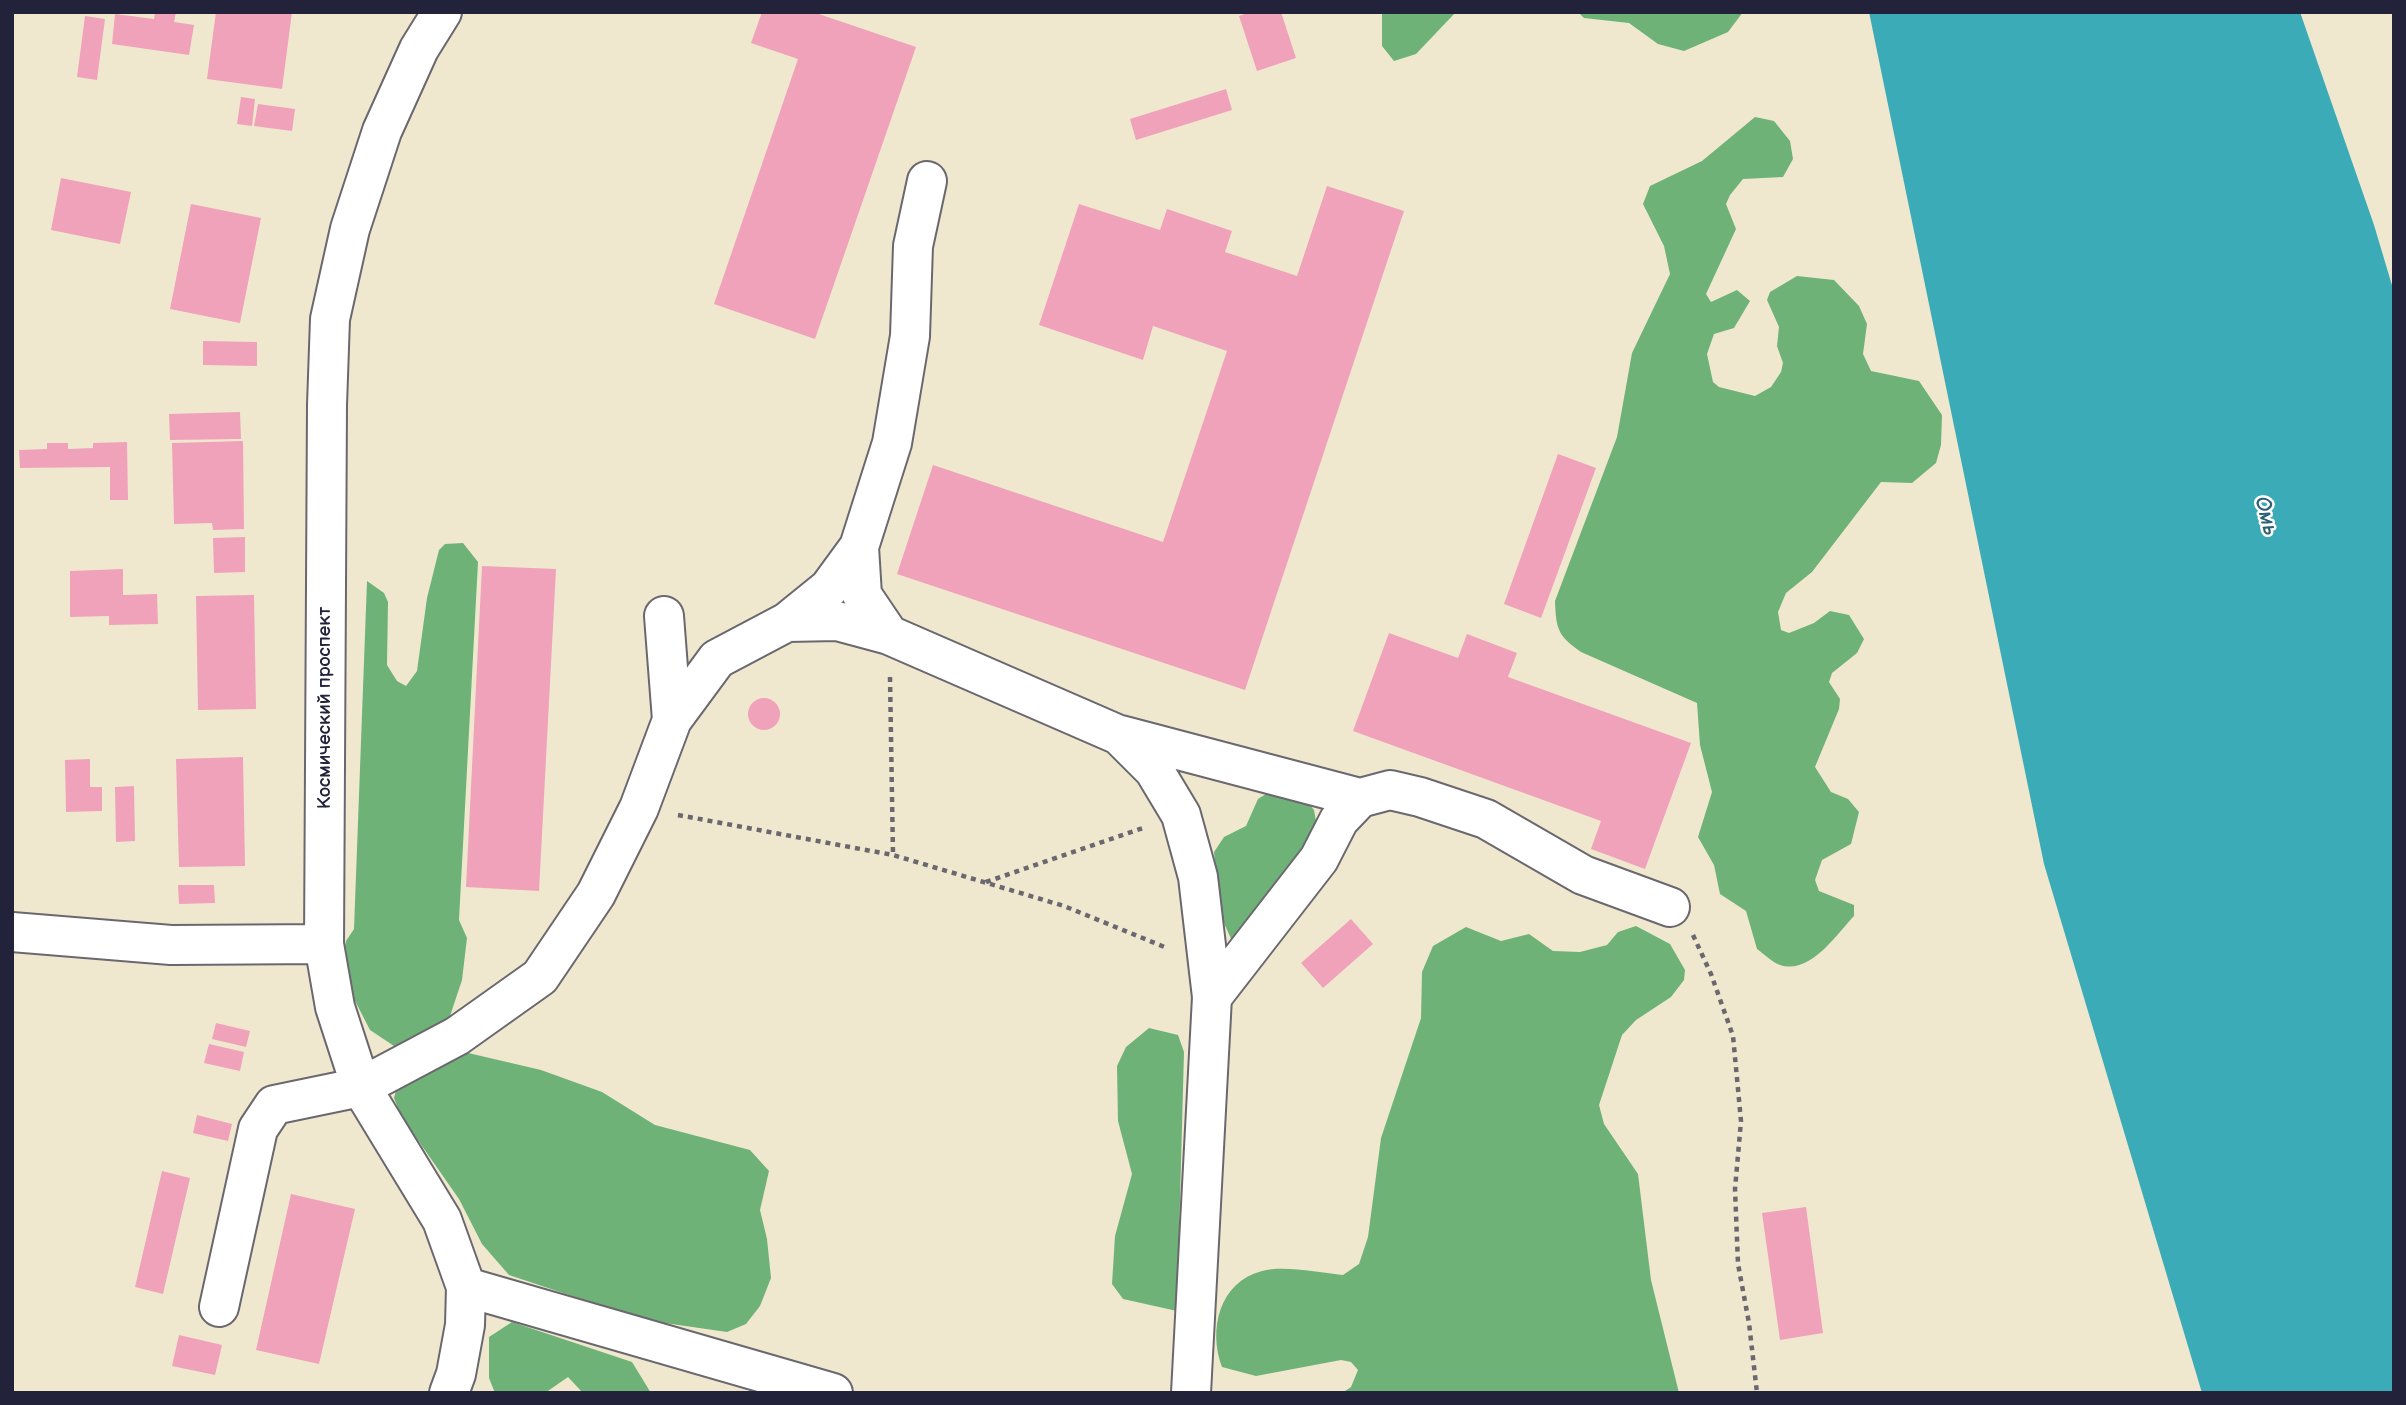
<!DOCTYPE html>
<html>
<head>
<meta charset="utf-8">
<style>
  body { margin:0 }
  #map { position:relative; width:2406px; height:1405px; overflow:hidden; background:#efe8cf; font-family:"Balsamiq Sans",sans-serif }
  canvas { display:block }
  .frame { position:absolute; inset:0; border:14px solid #22223b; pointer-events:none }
</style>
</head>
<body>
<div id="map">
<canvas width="2406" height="1405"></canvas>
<div class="frame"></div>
</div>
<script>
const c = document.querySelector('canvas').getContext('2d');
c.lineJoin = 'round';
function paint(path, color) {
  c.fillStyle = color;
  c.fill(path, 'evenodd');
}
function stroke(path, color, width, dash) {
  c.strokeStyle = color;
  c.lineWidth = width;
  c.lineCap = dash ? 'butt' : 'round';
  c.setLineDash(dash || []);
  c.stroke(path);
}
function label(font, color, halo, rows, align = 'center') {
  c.font = font + ' "Balsamiq Sans",sans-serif';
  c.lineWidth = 5;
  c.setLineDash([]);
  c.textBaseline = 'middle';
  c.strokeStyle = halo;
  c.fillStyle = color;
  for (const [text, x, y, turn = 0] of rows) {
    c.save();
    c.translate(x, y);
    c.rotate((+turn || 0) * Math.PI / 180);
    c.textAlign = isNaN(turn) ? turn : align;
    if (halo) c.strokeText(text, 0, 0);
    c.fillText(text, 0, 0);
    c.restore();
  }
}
paint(new Path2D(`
  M1382,12H1456L1416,54L1394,61L1382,46Z
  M1578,12H1743L1728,32L1684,51L1658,44L1629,23L1584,18Z
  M1755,117L1774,121L1790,141L1793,159L1783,177L1743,179L1730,195L1726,204L1736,229L1706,294L1711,302L1737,290L1750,301L1734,328L1714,334L1707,354L1713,382L1719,387L1755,396L1771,387L1781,372L1783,363L1777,346L1779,327L1767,300L1770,292L1797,276L1834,280L1859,306L1867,324L1863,354L1871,371L1919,381L1942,415L1941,445L1936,463L1912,483L1881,482L1812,572L1786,593L1778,612L1781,630L1789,633L1814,623L1830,611L1849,615L1864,639L1857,653L1832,673L1829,682L1840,699L1839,709L1815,767L1831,792L1848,799L1859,812L1851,844L1822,860L1815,880L1819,891L1854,905V916C1836,935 1810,975 1780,965C1772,962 1764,954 1757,949L1746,911L1720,894L1714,865L1698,837L1712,792L1700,745L1697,703L1581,652C1558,636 1556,629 1555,601L1617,437L1632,353L1670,274L1664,246L1643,204L1650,186L1702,161Z
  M463,543L478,562L459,920L467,938L462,980L448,1022L413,1044L394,1046L370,1030L352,995L342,960L346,941L354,929L367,581L384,593L388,602L387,665L397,681L406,686L417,671L427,598L439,550L445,544Z
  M1274,789L1305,799L1314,810L1317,827L1297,875L1232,941L1220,914L1214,852L1224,837L1246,826L1258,799Z
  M1636,926L1670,944L1685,970L1684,980L1671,997L1636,1020L1622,1035L1599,1105L1604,1124L1638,1174L1651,1280L1679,1393H1342L1351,1387L1358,1370L1351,1362L1341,1360L1256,1376L1222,1367C1208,1330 1219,1282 1262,1271C1284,1265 1320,1273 1343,1275L1359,1264L1368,1237L1381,1138L1421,1018L1422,972L1433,946L1466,927L1501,941L1529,934L1553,951L1580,952L1607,945L1618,932Z
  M1149,1028L1178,1035L1184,1052L1177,1311L1123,1299L1112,1284L1115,1236L1132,1174L1118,1121L1117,1066L1126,1047Z
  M464,1052L541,1070L602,1092L655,1125L750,1150L769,1171L760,1210L767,1239L771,1278L760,1306L746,1324L727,1332L644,1320L509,1275L482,1244L459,1199L401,1116L394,1098L399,1079Z
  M512,1322L632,1362L651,1393H583L568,1377L545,1393H495L489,1378V1337Z`), '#6eb278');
paint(new Path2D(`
  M1869,12H2300L2374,225L2394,292V1393H2202L2044,864Z`), '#3babb7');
paint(new Path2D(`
  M155,12H176L174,22L194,25L189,55L112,44L115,14L154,19Z
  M216,12H292L282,89L207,79Z
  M762,12H813L916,47L815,339L714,304L798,59L751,43Z
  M1250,12H1281L1296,58L1257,71L1239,16Z
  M85,16L105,19L97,80L77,77Z
  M1226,89L1232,110L1136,140L1130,119Z
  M241,97L255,99L252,126L237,124Z
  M258,104L295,109L292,131L254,126Z
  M61,178L131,192L120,244L51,230Z
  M1327,186L1404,211L1245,690L897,574L933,465L1163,542L1227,351L1153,326L1143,360L1039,325L1079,204L1160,230L1167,209L1232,231L1225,252L1297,276Z
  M191,204L261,218L240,323L170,309Z
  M203,341L257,342V366L203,365Z
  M240,412L241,439L170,440L169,414Z
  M243,441L244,529L213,530L212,523L174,524L172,443Z
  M127,442L128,500H110V467L20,468L19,450L47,449V443H68V449L93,448V443Z
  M1558,454L1596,468L1541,618L1504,604Z
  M245,537V572L214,573L213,538Z
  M482,566L556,569L539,891L466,887Z
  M123,569V595L157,594L158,624L109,625V616L70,617V571Z
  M254,595L256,709L198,710L196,596Z
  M1389,633L1458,658L1467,634L1517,653L1508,677L1691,743L1645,869L1591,849L1601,821L1353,731Z
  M748 714a16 16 0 1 1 32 0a16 16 0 1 1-32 0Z
  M243,757L245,866L179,867L176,759Z
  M90,759V787H102V811L66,812L65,760Z
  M134,786L135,841L116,842L115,787Z
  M178,885H214L215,903L179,904Z
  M1351,919L1373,944L1323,988L1301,963Z
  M216,1023L250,1031L246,1047L212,1039Z
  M209,1044L244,1052L240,1071L204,1063Z
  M197,1115L232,1124L228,1141L193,1133Z
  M162,1171L190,1178L163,1294L135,1287Z
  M291,1194L355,1209L319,1364L256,1350Z
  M1806,1207L1823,1333L1780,1340L1762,1213Z
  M179,1335L222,1345L215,1375L172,1366Z`), '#f0a2bb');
const minor = new Path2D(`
  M442,12L419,49L382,131L350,229L330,319L327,405L324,944L335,1007L361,1087L442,1220L466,1287L465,1325L456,1374L449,1393
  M927,181L913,246L910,336L892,443L859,547L862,595L889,635L1119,735L1154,770L1181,815L1198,877L1212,997L1191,1393
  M664,616L672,720
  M787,622L829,588L859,547
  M1121,735L1360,798
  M12,932L171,945L324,944
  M1212,997L1319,859L1339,820L1360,798L1390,790L1420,797L1486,819L1583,875L1670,907
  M466,1287L833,1393
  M219,1307L258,1129L274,1105L361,1087L457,1036L540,977L596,894L639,808L672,720L717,659L787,622L837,621L889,635`);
stroke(minor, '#6a676f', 42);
stroke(new Path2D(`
  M890,677L893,855
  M678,815L893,855L1064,906L1167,948
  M986,882L1146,827
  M1693,935L1711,974L1733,1036L1741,1121L1735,1189L1738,1264L1749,1323L1757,1393`), '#6a676f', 4.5, [5, 5]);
stroke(minor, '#fff', 38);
label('19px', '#22223b', '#fff', [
  ["Космический проспект",325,708,-90]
]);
label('italic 21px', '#2d6073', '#fff', [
  ["Омь",2265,516,76]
]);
</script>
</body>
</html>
